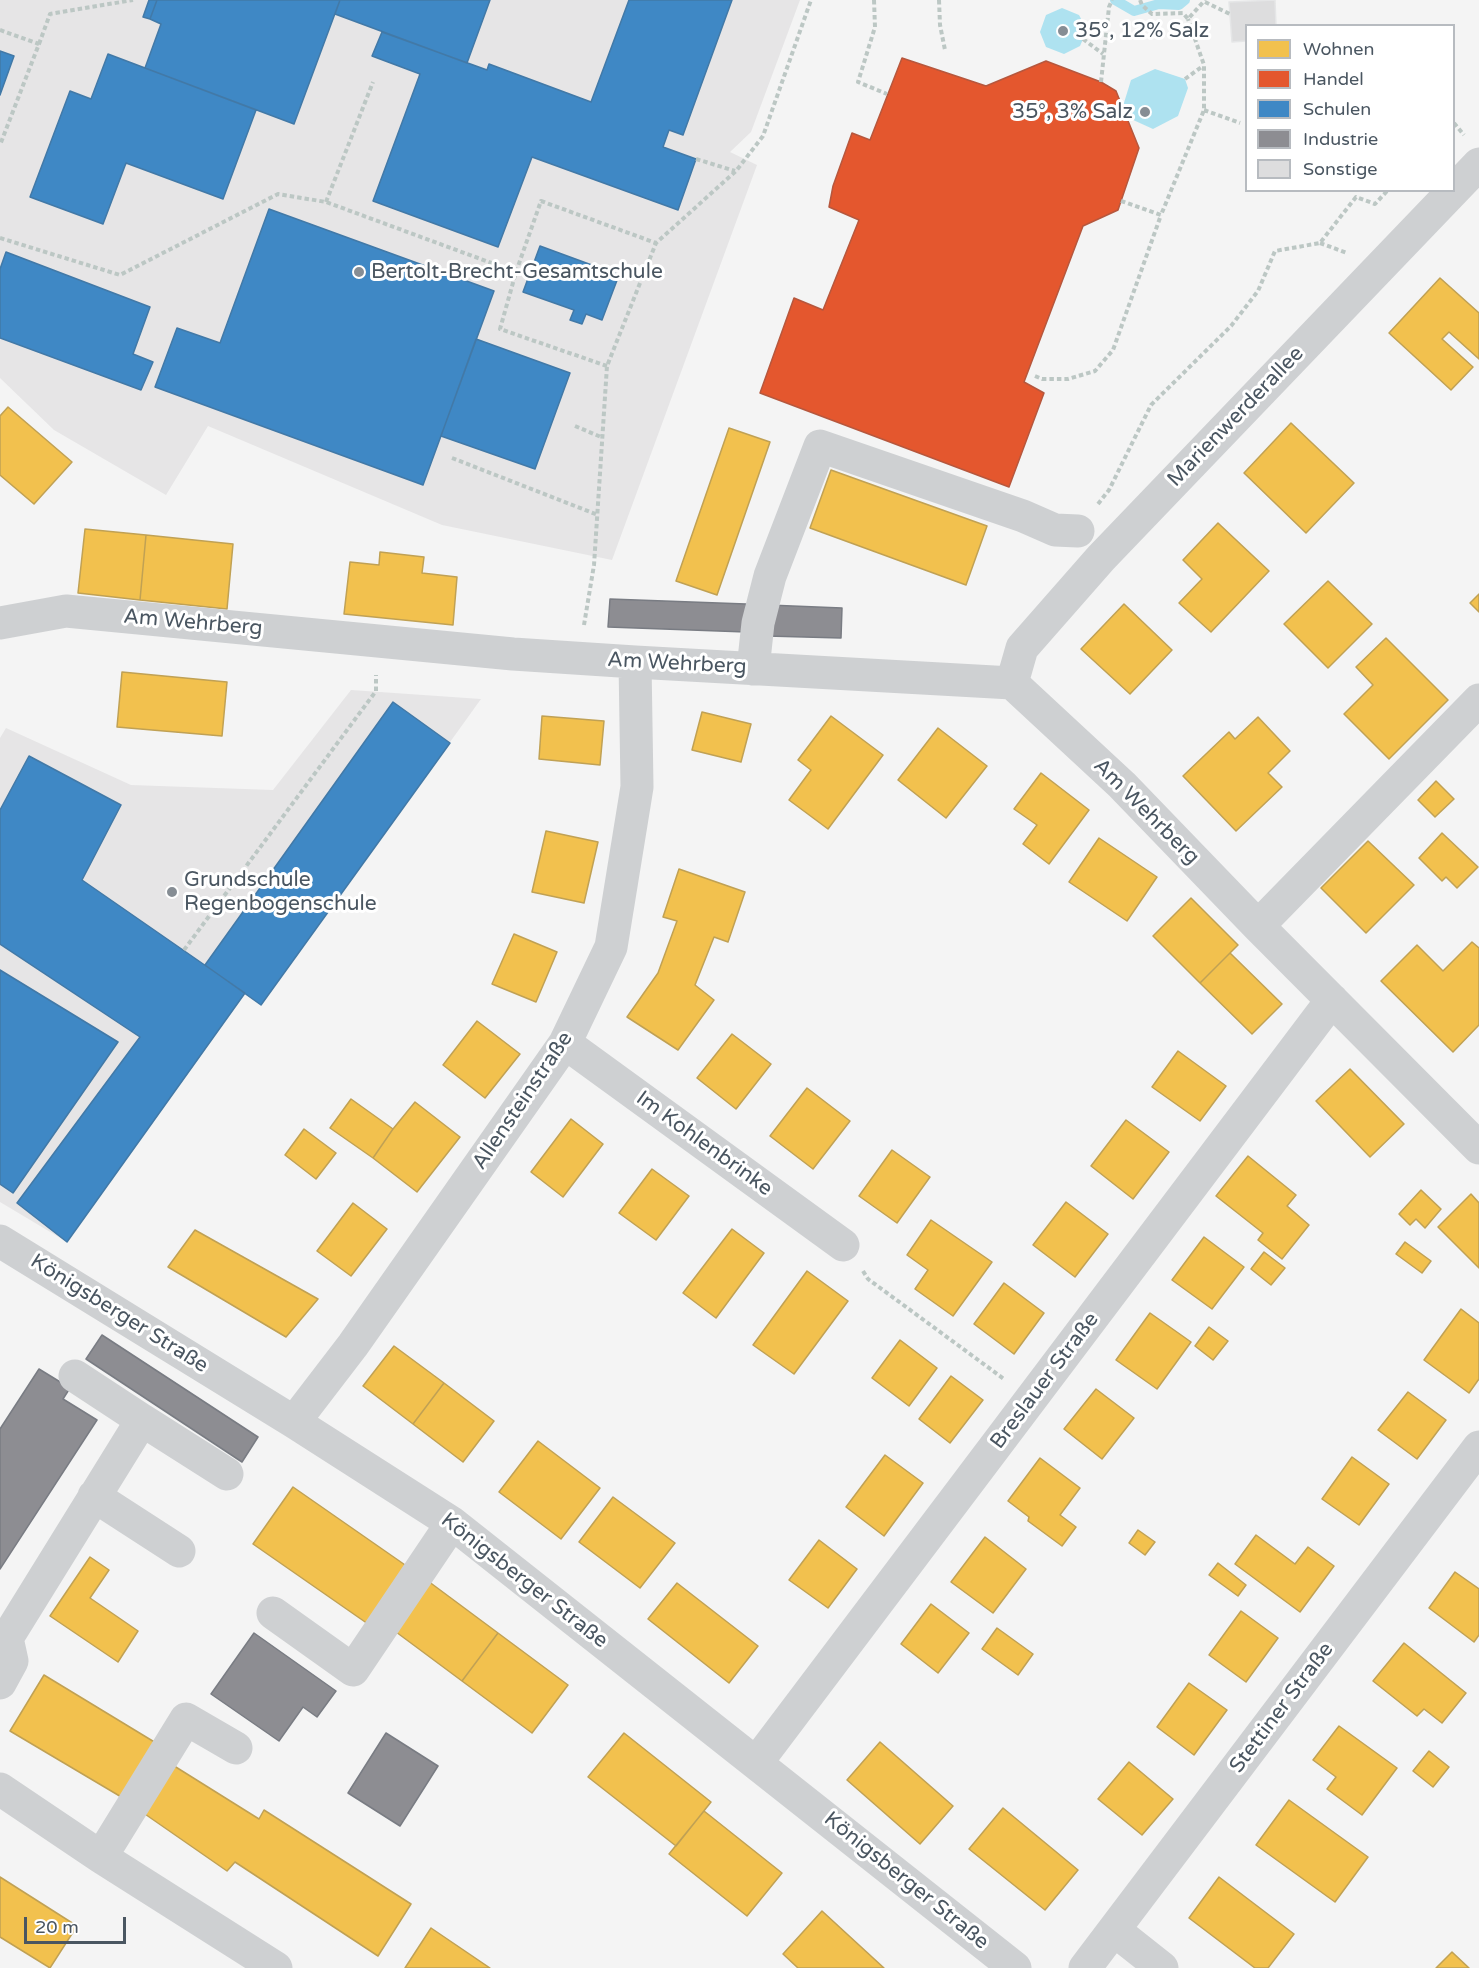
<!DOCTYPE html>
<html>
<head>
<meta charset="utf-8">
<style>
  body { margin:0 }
  #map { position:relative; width:1479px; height:1968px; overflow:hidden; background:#f4f4f4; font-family:"Varela Round",sans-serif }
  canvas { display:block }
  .legend { position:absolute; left:1245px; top:24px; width:210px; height:168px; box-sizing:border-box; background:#fff; border:2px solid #b7bbc0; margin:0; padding:8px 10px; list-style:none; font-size:18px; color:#4a5661 }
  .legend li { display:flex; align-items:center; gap:12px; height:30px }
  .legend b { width:30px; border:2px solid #b7bbc0 }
  .scale { position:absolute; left:24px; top:1917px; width:102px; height:27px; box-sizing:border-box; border:3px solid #4a5661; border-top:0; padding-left:8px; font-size:18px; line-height:21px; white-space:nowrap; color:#4a5661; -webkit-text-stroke:4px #fff; paint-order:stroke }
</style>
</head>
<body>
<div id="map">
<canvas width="1479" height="1968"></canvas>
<ul class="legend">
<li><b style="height:16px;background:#f2c14e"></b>Wohnen</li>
<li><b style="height:16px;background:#e4572e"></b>Handel</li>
<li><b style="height:16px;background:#3f88c5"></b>Schulen</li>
<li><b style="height:16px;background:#8d8d92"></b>Industrie</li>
<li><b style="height:16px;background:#ddddde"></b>Sonstige</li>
</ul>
<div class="scale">20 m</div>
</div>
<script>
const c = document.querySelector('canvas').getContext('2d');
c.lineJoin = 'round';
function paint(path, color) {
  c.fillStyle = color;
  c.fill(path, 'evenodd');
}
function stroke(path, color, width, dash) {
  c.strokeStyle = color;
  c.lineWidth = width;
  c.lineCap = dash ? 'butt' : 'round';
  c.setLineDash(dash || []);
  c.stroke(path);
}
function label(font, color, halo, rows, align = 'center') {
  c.font = font + ' "Varela Round",sans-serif';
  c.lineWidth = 6;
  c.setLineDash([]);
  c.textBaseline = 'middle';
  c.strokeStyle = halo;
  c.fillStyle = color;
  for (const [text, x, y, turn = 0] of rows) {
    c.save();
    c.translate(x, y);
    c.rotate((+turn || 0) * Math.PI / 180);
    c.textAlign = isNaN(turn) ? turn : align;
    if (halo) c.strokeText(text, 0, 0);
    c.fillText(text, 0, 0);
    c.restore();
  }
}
paint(new Path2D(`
  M0,0H800L751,132L730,152L757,165L612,560L442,525L208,426L166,495L54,430L0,378Z
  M351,690L481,699L261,1005L245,994L67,1242L0,1202V738L6,728L131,785L273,790Z`), '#e6e5e6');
paint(new Path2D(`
  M1062,8L1079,15L1087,30L1080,46L1064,54L1046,47L1040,32L1046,15Z
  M1155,69L1185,79L1188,88L1178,116L1153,129L1131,119L1106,129L1103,117L1123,106L1131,80Z`), '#aee2f0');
const homes = new Path2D(`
  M1440,278L1479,313V359L1449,332L1442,339L1473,367L1451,390L1389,333Z
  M8,407L72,462L34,504L0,475V416Z
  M1291,423L1354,483L1306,533L1244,473Z
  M729,428L770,442L717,595L676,581Z
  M831,470L987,526L966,585L810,528Z
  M1218,523L1269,571L1211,632L1179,603L1202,579L1183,560Z
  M85,529L146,535L140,600L78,593Z
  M146,535L233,544L227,609L140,600Z
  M380,552L424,557L422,573L457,577L453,625L344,614L350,562L379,565Z
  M1328,581L1372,624L1328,668L1284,624Z
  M1479,594V612L1470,603Z
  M1124,604L1172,650L1130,694L1081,649Z
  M1386,638L1448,700L1389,759L1344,714L1373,685L1356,667Z
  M122,672L227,682L222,736L117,727Z
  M702,712L751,724L741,762L692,750Z
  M542,716L604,721L600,765L539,759Z
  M831,716L883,755L828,829L789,800L811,770L798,760Z
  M1258,717L1290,751L1268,773L1282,787L1236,831L1183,776L1229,732L1235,739Z
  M938,728L987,766L946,818L898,780Z
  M1041,773L1089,810L1049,864L1023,844L1037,825L1014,809Z
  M1436,781L1454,799L1435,817L1418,800Z
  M546,831L598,842L584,903L532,892Z
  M1442,833L1478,867L1457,888L1446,877L1442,881L1419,858Z
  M1099,838L1157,877L1127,921L1069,882Z
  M1368,841L1414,885L1366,933L1321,888Z
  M679,869L745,892L728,942L714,937L695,985L714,1000L678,1050L627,1017L658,973L677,921L663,917Z
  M1191,898L1238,945L1200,983L1153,936Z
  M514,934L557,952L536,1002L492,984Z
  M1472,942L1479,948V1025L1453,1052L1381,981L1417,945L1443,971Z
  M1230,953L1282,1004L1252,1034L1200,983Z
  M477,1021L520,1054L485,1098L443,1065Z
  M732,1034L771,1064L736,1109L697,1078Z
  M1178,1051L1226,1086L1200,1121L1152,1087Z
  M1350,1069L1404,1124L1370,1157L1316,1101Z
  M807,1088L850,1121L813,1169L770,1136Z
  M351,1099L393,1129L373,1158L330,1128Z
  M415,1102L460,1137L417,1192L373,1158L393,1129Z
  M571,1119L603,1144L563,1197L531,1172Z
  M1126,1120L1169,1152L1133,1199L1091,1166Z
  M304,1129L336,1153L316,1179L285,1155Z
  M892,1150L930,1177L897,1223L859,1196Z
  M1248,1156L1296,1195L1287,1206L1309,1225L1282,1259L1258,1240L1263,1233L1216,1196Z
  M652,1169L689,1196L656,1240L619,1213Z
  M1421,1190L1441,1209L1425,1228L1416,1219L1410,1225L1399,1214Z
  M1471,1194L1479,1203V1268L1438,1227Z
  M1066,1202L1108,1234L1075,1277L1033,1245Z
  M353,1203L387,1229L351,1276L317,1251Z
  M931,1220L992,1262L953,1316L915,1289L928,1270L907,1255Z
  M732,1229L764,1253L716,1318L683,1293Z
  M195,1230L318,1299L286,1337L168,1267Z
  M1204,1237L1244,1267L1212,1309L1172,1280Z
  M1405,1242L1431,1261L1422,1273L1396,1254Z
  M1264,1252L1285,1268L1271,1285L1251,1269Z
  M807,1271L848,1301L794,1374L753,1345Z
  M1004,1283L1044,1313L1014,1354L974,1324Z
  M1461,1309L1479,1323V1379L1469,1393L1424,1360Z
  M1150,1313L1191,1342L1157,1389L1116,1360Z
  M1209,1327L1228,1341L1213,1360L1195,1346Z
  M900,1340L937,1368L909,1406L872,1378Z
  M394,1346L444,1383L413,1424L363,1386Z
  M951,1376L983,1400L950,1443L919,1419Z
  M444,1383L494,1421L463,1462L413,1424Z
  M1096,1389L1134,1418L1102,1459L1064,1429Z
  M1408,1392L1446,1420L1417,1459L1378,1430Z
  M538,1441L600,1488L561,1539L499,1492Z
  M885,1455L923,1483L884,1536L846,1507Z
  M1352,1457L1389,1484L1359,1525L1322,1499Z
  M1040,1458L1080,1488L1060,1515L1076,1527L1062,1546L1028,1521L1029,1517L1008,1501Z
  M293,1487L408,1567L368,1624L253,1544Z
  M613,1497L675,1543L640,1588L579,1542Z
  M1138,1530L1155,1542L1145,1555L1129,1543Z
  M1256,1535L1295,1564L1308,1547L1334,1566L1300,1612L1235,1564Z
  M985,1537L1026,1569L993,1613L951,1582Z
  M819,1540L857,1569L828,1608L789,1580Z
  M90,1557L109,1570L90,1598L138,1631L118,1662L50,1616Z
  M1218,1563L1246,1585L1238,1596L1209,1575Z
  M1455,1572L1479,1589V1635L1474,1642L1429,1608Z
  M428,1581L498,1633L462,1681L392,1629Z
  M677,1583L758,1646L729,1683L648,1619Z
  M931,1604L969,1633L938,1673L901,1644Z
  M1241,1611L1278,1638L1246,1682L1209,1655Z
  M997,1628L1033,1654L1018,1675L982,1649Z
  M498,1633L568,1685L532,1733L462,1681Z
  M1404,1643L1466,1693L1442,1723L1424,1709L1417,1716L1373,1681Z
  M44,1675L156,1743L123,1798L10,1731Z
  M1189,1683L1227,1710L1194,1755L1157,1727Z
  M1339,1726L1397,1768L1362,1815L1327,1789L1336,1777L1313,1760Z
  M624,1733L711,1802L676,1846L588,1777Z
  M880,1742L953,1806L920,1844L847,1780Z
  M1429,1751L1449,1767L1433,1787L1413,1771Z
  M1129,1762L1173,1799L1142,1835L1098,1799Z
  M171,1764L259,1819L264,1810L411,1904L378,1956L235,1862L227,1871L142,1812Z
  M1289,1800L1368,1857L1335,1902L1256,1845Z
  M1003,1808L1078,1870L1045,1910L969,1849Z
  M704,1811L782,1873L747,1916L669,1854Z
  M0,1877L77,1926L50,1968L0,1937Z
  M1219,1877L1294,1934L1268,1968H1255L1189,1918Z
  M822,1911L884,1968H798L783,1954Z
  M431,1928L490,1968H405Z
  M1452,1952L1469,1968H1436Z`);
paint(homes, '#f2c14e');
stroke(homes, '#c0a154', 1.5);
const shops = new Path2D(`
  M902,58L986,86L1046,61L1101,82L1116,91L1139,148L1118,210L1083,226L1024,382L1044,393L1009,487L760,393L794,298L823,310L859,220L829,207L833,186L852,133L870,140Z`);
paint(shops, '#e4572e');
stroke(shops, '#b6573d', 1.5);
const schools = new Path2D(`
  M149,0H157L150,19L143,17Z
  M157,0H340L294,124L145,68L161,24L150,19Z
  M340,0H490L467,63L335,14Z
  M629,0H732L683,135L669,130L663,147L696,159L678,210L532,157L498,247L373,201L420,74L372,56L382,32L487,70L489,64L591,102Z
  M0,51L14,56L0,95Z
  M108,54L256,110L223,199L126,163L103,224L30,197L70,91L91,99Z
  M269,209L494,291L423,485L155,387L177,328L220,343Z
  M540,246L619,275L602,320L586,314L582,324L570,320L574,310L523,292Z
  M6,252L150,307L133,354L153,362L141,390L0,338V269Z
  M476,339L570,373L535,469L441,436Z
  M393,702L450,743L261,1005L205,965Z
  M29,756L121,805L82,880L245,993L67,1242L17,1203L140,1037L0,944V810Z
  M0,970L118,1042L13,1193L0,1184Z`);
paint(schools, '#3f88c5');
stroke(schools, '#4279a7', 1.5);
const industry = new Path2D(`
  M610,599L746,604V632L608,627Z
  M768,605L842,608L841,638L767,636Z
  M102,1335L258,1437L242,1462L86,1359Z
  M39,1369L70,1388L63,1399L97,1420L0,1569V1429Z
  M254,1633L336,1691L317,1717L303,1707L279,1741L211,1694Z
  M386,1733L438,1766L400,1826L348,1793Z`);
paint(industry, '#8d8d92');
stroke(industry, '#797c83', 1.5);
stroke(new Path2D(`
  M1115,0L1134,11L1159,4L1179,5L1185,0`), '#aee2f0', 10);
const building = new Path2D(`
  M1275,0L1276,26H1246V41L1232,42L1229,2Z`);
paint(building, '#ddddde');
stroke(building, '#e5e6e7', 1.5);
stroke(new Path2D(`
  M874,0L875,27L858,82L887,94
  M939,0L940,25L945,50
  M1140,0L1142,5L1152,14L1183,13L1188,19L1205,0
  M1205,2L1230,14
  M0,30L39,44L0,145
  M1083,39L1103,54
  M39,44L50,14L133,0
  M1185,79L1203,66
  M1101,82L1109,7L1112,0
  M1204,110L1240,123
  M1454,123L1464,135
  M696,159L735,171
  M1121,201L1161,215L1204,110V65L1188,19
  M326,202L373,82
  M0,238L120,275L278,194L326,202L516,272
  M1320,243L1347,253
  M607,366L500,329L516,272L541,201L656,243
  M1035,376L1042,379H1068L1095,371L1113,350L1161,215
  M575,426L601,437
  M452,458L598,515
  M1098,504L1109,490L1151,405L1231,326L1258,291L1275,251L1320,243L1356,197L1375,204L1388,190
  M584,625L594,565L607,366L656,243L736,171L763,136L811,0
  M184,950L376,691V675
  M863,1271L868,1279L1004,1379`), '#bcc7c4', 4, [4.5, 3]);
stroke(new Path2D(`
  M0,623L66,611L513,654L635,662L1012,683L1122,785L1258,926L1479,1148
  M753,669L758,623L770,576L820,446L1023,516L1055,530L1078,531
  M1012,683L1022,648L1101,558L1479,164
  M1258,926L1479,700
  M565,1043L843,1245
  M0,1241L294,1422L452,1523L1015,1968
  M142,1420L227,1474
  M294,1422L353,1345L565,1043L611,947L637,787L635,662
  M94,1496L179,1551
  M273,1613L353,1670L452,1523
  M0,1683L12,1661L7,1638L142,1420L75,1376
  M757,1762L1332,1000
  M0,1789L101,1857L276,1968
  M101,1857L186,1719L236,1748
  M1114,1930L1162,1968
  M1085,1968L1479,1447`), '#ced0d2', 33);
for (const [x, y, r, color] of [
  [1063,31,6,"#868d94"],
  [1145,112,6,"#868d94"],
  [359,272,6,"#868d94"],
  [172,892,6,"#868d94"]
]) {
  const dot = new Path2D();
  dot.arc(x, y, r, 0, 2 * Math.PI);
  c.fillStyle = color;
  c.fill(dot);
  stroke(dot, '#fff', 2);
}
label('21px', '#4a5661', '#fff', [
  ["35°, 12% Salz",1075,31],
  ["35°, 3% Salz",1133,112,"right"],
  ["Bertolt-Brecht-Gesamtschule",371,272],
  ["Grundschule",184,880],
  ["Regenbogenschule",184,904]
], 'left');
label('21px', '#4a5661', '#fff', [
  ["Marienwerderallee",1236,417,-46],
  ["Am Wehrberg",193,623,5],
  ["Am Wehrberg",677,664,3],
  ["Am Wehrberg",1146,812,45],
  ["Allensteinstraße",523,1101,-56],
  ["Im Kohlenbrinke",704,1144,36],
  ["Königsberger Straße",119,1314,32],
  ["Breslauer Straße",1045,1381,-53],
  ["Königsberger Straße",524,1581,38],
  ["Stettiner Straße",1282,1708,-53],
  ["Königsberger Straße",906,1881,39]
]);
</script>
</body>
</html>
